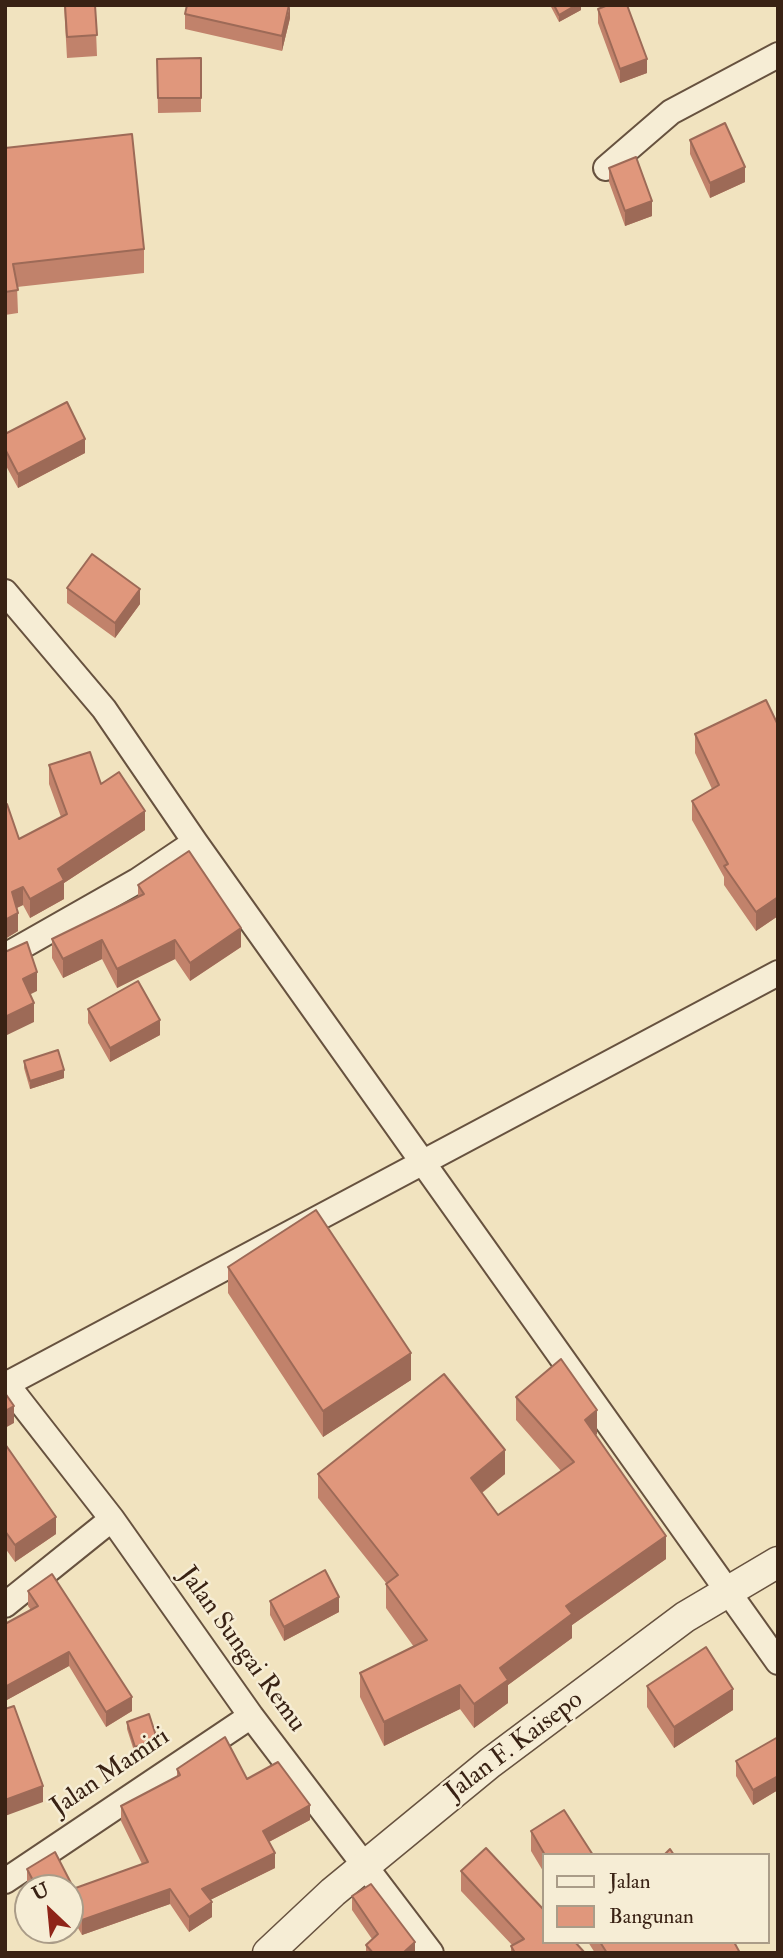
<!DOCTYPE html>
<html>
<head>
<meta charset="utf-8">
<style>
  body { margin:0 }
  #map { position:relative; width:783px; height:1958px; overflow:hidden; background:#f1e3bf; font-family:"IM FELL Double Pica",serif }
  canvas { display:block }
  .frame { position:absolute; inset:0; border:7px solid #392214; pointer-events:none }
  .legend { position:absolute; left:542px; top:1853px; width:228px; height:91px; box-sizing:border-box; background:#f6edd5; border:2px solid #aa9c88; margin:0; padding:9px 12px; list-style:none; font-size:21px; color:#392214 }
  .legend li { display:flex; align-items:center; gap:14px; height:35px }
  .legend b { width:35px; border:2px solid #aa9c88 }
  .north { position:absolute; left:14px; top:1874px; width:70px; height:70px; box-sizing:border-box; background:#f6edd5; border:2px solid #aa9c88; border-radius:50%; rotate:334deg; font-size:19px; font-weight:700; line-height:28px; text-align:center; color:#392214 }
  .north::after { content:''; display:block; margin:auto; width:24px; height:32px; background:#8f2418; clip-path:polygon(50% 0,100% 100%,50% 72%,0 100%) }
</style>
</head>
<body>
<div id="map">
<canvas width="783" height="1958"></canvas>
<div class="frame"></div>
<ul class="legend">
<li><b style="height:9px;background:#f6edd5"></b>Jalan</li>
<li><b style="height:19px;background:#e0977c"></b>Bangunan</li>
</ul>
<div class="north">U</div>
</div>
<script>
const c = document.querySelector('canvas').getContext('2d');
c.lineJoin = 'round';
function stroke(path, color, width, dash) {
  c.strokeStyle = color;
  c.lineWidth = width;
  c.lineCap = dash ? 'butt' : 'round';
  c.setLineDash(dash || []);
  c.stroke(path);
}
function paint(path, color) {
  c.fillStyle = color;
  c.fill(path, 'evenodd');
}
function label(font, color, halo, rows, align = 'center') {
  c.font = font + ' "IM FELL Double Pica",serif';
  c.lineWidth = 5;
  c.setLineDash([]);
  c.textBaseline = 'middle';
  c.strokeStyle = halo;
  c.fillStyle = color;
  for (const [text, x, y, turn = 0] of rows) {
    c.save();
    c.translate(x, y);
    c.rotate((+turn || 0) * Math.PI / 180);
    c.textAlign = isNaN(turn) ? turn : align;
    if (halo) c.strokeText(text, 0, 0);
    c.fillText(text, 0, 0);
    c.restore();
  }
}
const minor = new Path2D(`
  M606,168L671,112L778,55
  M5,592L104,709L195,842L778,1662
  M5,956L137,881L195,842
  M5,1382L112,1519L251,1716L431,1953
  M7,1384L778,973
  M5,1605L112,1519
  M5,1881L251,1716`);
const tertiary = new Path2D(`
  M268,1953L333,1892L490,1763L685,1617L778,1562`);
stroke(minor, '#67523f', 28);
stroke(tertiary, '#67523f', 33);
stroke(minor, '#f6edd5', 24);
stroke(tertiary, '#f6edd5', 30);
paint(new Path2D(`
  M64,5H95L97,56L67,58Z
  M550,5H581V10L559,22Z
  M598,9L647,73L620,83L598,23Z
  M185,14L290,18L282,51L185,29Z
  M201,58V112L158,113L157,59Z
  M690,140L745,182L710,198L690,154Z
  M5,148L144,249V273L17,287L18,313L5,315Z
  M609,168L652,216L625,226L609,182Z
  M5,434L85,453L18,488L5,464Z
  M67,588L140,604L115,638L67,603Z
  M778,725V916L756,931L724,885V877L692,820V801L712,789L695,753V734Z
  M49,765L101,784L145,830L64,883V899L30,918L23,905L17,908L18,931L5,939V804L19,839L61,817L49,784Z
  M138,885L241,947L190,981L175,959L117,988L102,959L63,978L52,958V939L138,897Z
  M88,1009L160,1035L110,1062L88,1023Z
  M24,1061L64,1078L30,1089L24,1068Z
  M228,1267L411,1380L323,1437L228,1293Z
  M516,1397L597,1434L596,1435L666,1559L572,1625V1638L508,1685V1703L474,1728L460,1709L384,1746L360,1697V1673L414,1647L386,1608V1583L318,1498V1474H505L482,1493L498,1515L561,1471L516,1420Z
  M5,1444L56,1534L15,1562L5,1548Z
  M28,1591L132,1711L106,1727L69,1666L5,1701V1624L31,1610L28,1606Z
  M270,1601L339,1612L284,1641L270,1615Z
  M647,1686L733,1710L674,1748L647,1707Z
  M127,1722L157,1747L135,1754L127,1729Z
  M778,1737V1790L753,1805L736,1776V1761Z
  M177,1769L247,1779L310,1820L269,1842L275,1868L210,1900L212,1917L189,1932L170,1904L82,1935L70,1914V1888H29L27,1884V1869L73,1889L142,1864L121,1821V1806L177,1777Z
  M531,1831L593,1855H543V1871L531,1851Z
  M461,1871L585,1953H511V1946H513L461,1891Z
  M352,1896L415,1953H366V1945L372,1939L352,1910Z
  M588,1942H734L740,1953H595Z`), '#c1826b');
paint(new Path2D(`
  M290,5V18L282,51V36Z
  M576,5H581V10L559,22V15Z
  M647,59V73L620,83V69Z
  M745,167V182L710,198V183Z
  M652,201V216L625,226V211Z
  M85,439V453L18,488V474Z
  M140,589V604L115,638V623Z
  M145,811V830L64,883V899L30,918V899L58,869Z
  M23,887V905L12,910V892Z
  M778,897V916L756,931V912Z
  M18,913V931L5,939V920Z
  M241,928V947L190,981V963Z
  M102,940V959L63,978V959Z
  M175,940V959L117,988V969Z
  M37,972V991L23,998V979Z
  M34,1003V1022L5,1036V1017Z
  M160,1020V1035L110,1062V1048Z
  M64,1070V1078L30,1089V1081Z
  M411,1353V1380L323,1437V1411Z
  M14,1406V1423L5,1428V1411Z
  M597,1410V1434L585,1444V1420Z
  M505,1450V1474L471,1501V1478Z
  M56,1517V1534L15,1562V1545Z
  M666,1536V1559L572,1625V1638L508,1685V1703L474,1728V1704L500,1668L566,1606Z
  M339,1597V1612L284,1641V1627Z
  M69,1652V1666L5,1701V1687Z
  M460,1685V1709L384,1746V1722Z
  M733,1689V1710L674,1748V1727Z
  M132,1697V1711L106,1727V1712Z
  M157,1739V1747L135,1754V1747Z
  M778,1776V1790L753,1805V1790Z
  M43,1786V1802L5,1816V1800Z
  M310,1805V1820L263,1845V1831Z
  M275,1853V1868L202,1904V1889Z
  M170,1889V1904L82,1935V1920Z
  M212,1902V1917L189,1932V1917Z
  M415,1942V1953H403Z`), '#9d6a57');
const building = new Path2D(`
  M65,5H95L97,35L67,37Z
  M187,5H289L282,36L185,14Z
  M554,5H576L559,15Z
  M608,5H627L647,59L620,69L598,9Z
  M201,58V98H158L157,59Z
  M725,123L745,167L710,183L690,140Z
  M132,134L144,249L13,264L18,290L5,292V148Z
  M636,157L652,201L625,211L609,168Z
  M67,402L85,439L18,474L5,449V434Z
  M92,554L140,589L115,623L67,588Z
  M766,700L778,725V897L756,912L724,866L728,864L692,801L719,785L695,734Z
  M90,752L101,784L119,772L145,811L58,869L64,880L30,899L23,887L12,892L18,913L5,920V804H7L19,839L67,814L49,765Z
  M189,851L241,928L190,963L175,940L117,969L102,940L63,959L52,939L144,894L138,885Z
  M27,942L37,972L23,979L34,1003L5,1017V952Z
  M138,981L160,1020L110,1048L88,1009Z
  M58,1050L64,1070L30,1081L24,1061Z
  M316,1210L411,1353L323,1411L228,1267Z
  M561,1359L597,1410L585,1420L666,1536L566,1606L572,1614L500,1668L508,1680L474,1704L460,1685L384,1722L360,1673L427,1640L386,1584L398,1575L318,1474L444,1374L505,1450L471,1478L498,1515L574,1462L516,1397Z
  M5,1393L14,1406L5,1411Z
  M5,1444L56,1517L15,1545L5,1531Z
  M325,1570L339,1597L284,1627L270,1601Z
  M52,1574L132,1697L106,1712L69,1652L5,1687V1624L38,1606L28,1591Z
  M706,1647L733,1689L674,1727L647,1686Z
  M14,1706L43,1786L5,1800V1709Z
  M149,1714L157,1739L135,1747L127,1722Z
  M225,1737L247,1779L278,1762L310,1805L263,1831L275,1853L202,1889L212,1902L189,1917L170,1889L82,1920L70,1899V1890L148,1862L121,1806L180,1775L177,1769Z
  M778,1737V1776L753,1790L736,1761Z
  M564,1810L593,1855H545L531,1831Z
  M486,1848L543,1909V1942H575L585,1953H515L511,1946L524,1939L461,1871Z
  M670,1849L674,1855H664Z
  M55,1852L73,1887L70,1889V1888H37L27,1869Z
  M371,1884L415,1942L403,1953H373L366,1945L378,1934L352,1896Z
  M600,1942H734L740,1953H607Z`);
paint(building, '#e0977c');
stroke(building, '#9d6a57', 2);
label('26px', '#392214', '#f6edd5', [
  ["Jalan Sungai Remu",241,1650,54],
  ["Jalan F. Kaisepo",515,1747,-37],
  ["Jalan Mamiri",111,1773,-34]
]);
</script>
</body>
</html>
